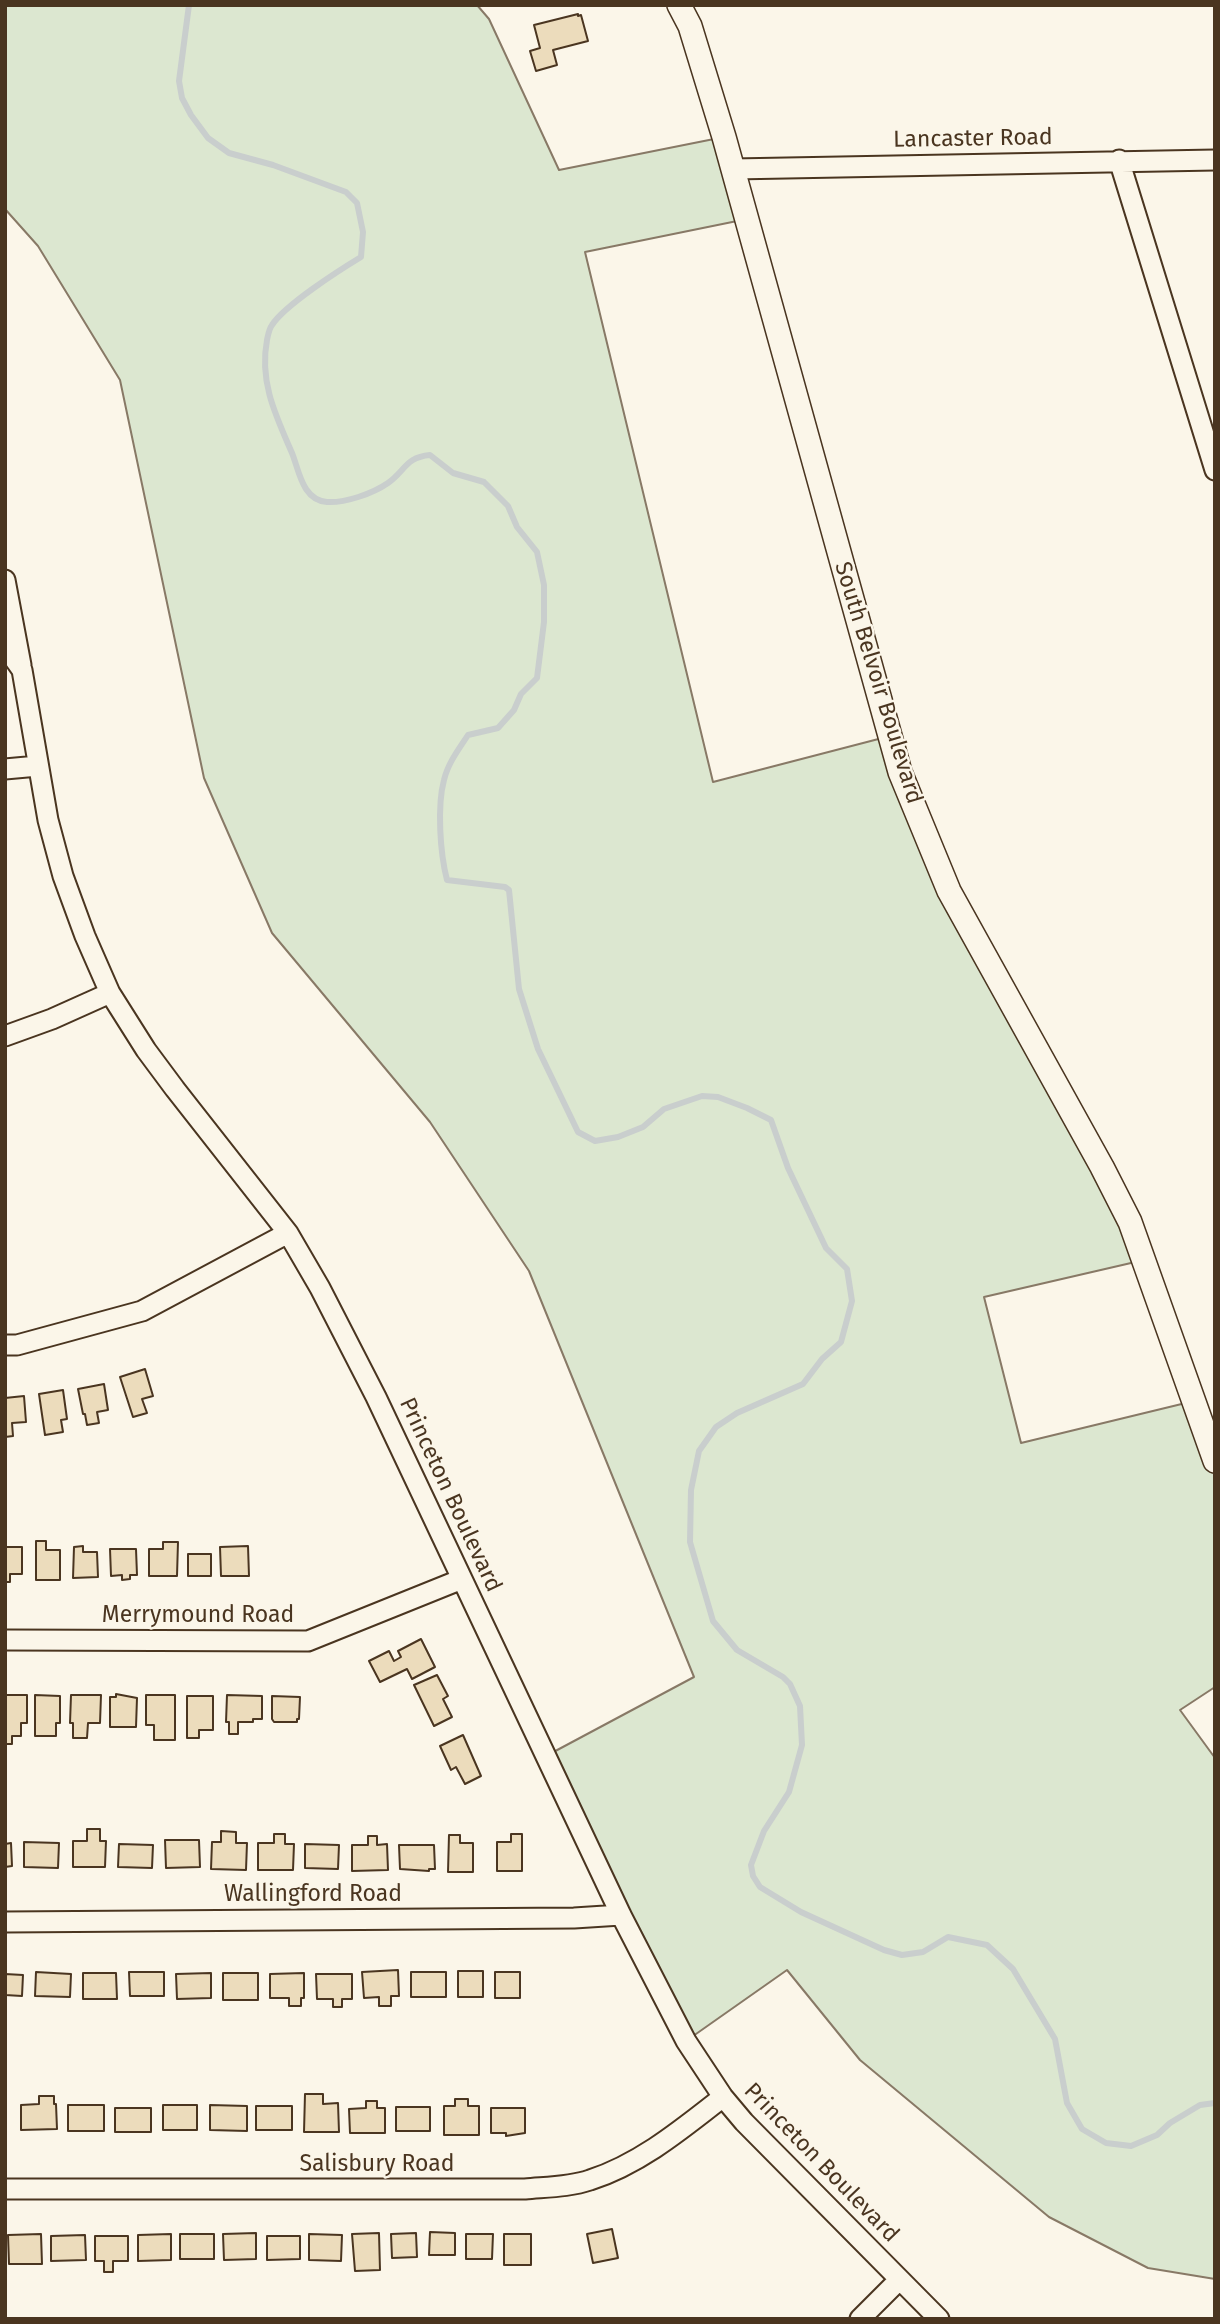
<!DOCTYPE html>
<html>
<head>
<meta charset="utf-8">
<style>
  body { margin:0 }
  #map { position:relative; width:1220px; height:2324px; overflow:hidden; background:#fbf6e9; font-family:"Fira Sans",sans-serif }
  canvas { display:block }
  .frame { position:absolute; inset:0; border:7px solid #4a3520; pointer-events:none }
</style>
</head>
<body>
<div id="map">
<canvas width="1220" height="2324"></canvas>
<div class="frame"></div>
</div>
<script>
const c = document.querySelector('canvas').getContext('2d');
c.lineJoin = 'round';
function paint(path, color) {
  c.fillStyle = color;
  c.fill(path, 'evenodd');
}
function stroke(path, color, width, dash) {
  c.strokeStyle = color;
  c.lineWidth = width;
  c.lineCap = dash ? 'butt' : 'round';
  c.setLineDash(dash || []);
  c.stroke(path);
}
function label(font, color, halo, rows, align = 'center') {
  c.font = font + ' "Fira Sans",sans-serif';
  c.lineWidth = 5;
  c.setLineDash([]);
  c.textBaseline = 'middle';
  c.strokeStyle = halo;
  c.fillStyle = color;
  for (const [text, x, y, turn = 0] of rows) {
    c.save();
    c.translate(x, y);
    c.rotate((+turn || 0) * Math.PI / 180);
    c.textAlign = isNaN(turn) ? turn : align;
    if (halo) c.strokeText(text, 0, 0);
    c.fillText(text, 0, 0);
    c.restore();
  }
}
const green = new Path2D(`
  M5,5H477L489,19L559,170L724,137L747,219L585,252L713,782L890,736L900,772L1144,1260L984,1297L1021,1443L1194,1401L1215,1461V1687L1180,1710L1215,1758V2279L1148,2268L1049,2217L860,2060L787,1970L686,2041L546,1756L694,1677L529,1271L430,1122L272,933L204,778L120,380L38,246L5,209Z`);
paint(green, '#dce7d0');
stroke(green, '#887966', 2);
stroke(new Path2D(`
  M189,5L179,81L182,98L191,115L208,138L229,153L273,165L346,192L357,203L363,232L361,257C338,271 285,305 272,325C269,329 268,335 267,340C259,382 276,416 292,453C299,470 302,500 327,502C345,503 372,494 388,483C405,471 406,457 430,455L453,473L484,482L508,506L517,527L537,552L544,585V622L537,678L521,694L514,710L498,728L468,735C459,749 448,763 444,780C437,806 440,853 447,880L505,887L509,890L519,989L538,1049L578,1132L595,1141L618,1137L643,1127L664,1109L702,1096L718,1097L747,1108L771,1120L788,1168L826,1248L847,1269L852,1301L841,1342L822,1359L803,1384L737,1413L716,1427L699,1451L691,1490L690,1542L713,1621L737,1650L783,1677L790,1684L800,1706L802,1745L789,1792L764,1831L751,1865L753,1876L760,1887L801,1912L884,1950L902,1955L923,1952L948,1937L987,1945L1013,1969L1055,2039L1067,2103L1082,2129L1106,2143L1131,2146L1157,2135L1170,2123L1200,2105L1215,2103`), '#c9cecd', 6);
const building = new Path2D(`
  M578,14V16L581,15L588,41L553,50L557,65L536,71L530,51L540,48L534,25Z
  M145,1369L153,1396L142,1399L147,1413L133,1417L120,1377Z
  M104,1384L108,1410L97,1412L99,1423L87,1425L85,1414H83L78,1389Z
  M63,1390L67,1419L61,1420L63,1432L45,1435L39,1394Z
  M24,1396L26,1422L12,1423L13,1436L5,1437V1398Z
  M36,1541H46V1550H60V1580H36Z
  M163,1542H178L177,1576H149V1549H163Z
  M83,1546V1552H97L98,1577L73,1578L74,1547Z
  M248,1546L249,1576H221L220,1547Z
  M5,1547H22V1574H10V1582H5Z
  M110,1549H136L137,1575H130V1579L122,1580V1575L111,1576Z
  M188,1554H211V1576H188Z
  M421,1639L435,1667L412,1679L407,1669L380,1682L369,1661L389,1651L394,1661L401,1657L398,1651Z
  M437,1675L448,1696L443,1699L452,1717L434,1726L414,1685Z
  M116,1694L137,1698L136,1727H110V1697H116Z
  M5,1695H27V1723H21V1736H12V1744H5Z
  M35,1695L60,1696V1723H56V1736H35Z
  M71,1695H101L100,1723H88L87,1738H73V1723H70Z
  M146,1695H175V1740H154V1725H146Z
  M227,1695L262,1696V1719H253V1722H238V1734H229V1722H226Z
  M187,1696H213V1730H199V1738H187Z
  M272,1696L300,1697L299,1719H297V1722H274L272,1719Z
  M463,1735L481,1776L465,1784L456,1767L451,1770L440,1746Z
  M87,1829H100V1841H106L105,1867H73V1841H87Z
  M221,1831L236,1832V1843H247L246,1870L211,1869L212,1842H221Z
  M274,1834H285V1844H294L293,1870H258V1843H274Z
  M511,1834H522V1871H497V1842H511Z
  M449,1835H460V1843H473V1872H448Z
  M368,1836H377V1845L387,1844L388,1870L352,1871V1845H368Z
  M165,1840H199L200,1867L166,1868Z
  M24,1842L59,1843L58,1868L24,1867Z
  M11,1843L12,1866L5,1867V1844Z
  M119,1844L153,1845L152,1868L118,1867Z
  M305,1844L339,1845L338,1869L305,1868Z
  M399,1845H434L435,1869H429V1871L400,1869Z
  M398,1970L399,1996H391V2006H379V1997L364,1998L362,1972Z
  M458,1971H483V1997H458Z
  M36,1972L71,1974L70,1997L35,1996Z
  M129,1972H164V1996H130Z
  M411,1972H446V1997H411Z
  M495,1972H520V1998H495Z
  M83,1973H116L117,1999H83Z
  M211,1973V1998L177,1999L176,1974Z
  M223,1973H258V2000H223Z
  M304,1973V1998H301V2006H289V1998H270V1974Z
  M5,1974L23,1975L22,1996L5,1995Z
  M316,1974H352V1999H342V2007H333V1999H317Z
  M305,2094H323V2104L338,2103L339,2132H304Z
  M39,2096H54V2104H56L57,2129L21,2130V2105L39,2104Z
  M455,2099H468V2106H479V2135H444V2106H455Z
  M366,2101H377V2108H385V2133H350L349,2109L366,2108Z
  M68,2105H104V2131H68Z
  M163,2105H197V2130H163Z
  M210,2105L247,2106V2131L210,2130Z
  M256,2106H292V2130H256Z
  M396,2107H430V2131H396Z
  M115,2108H151V2132H115Z
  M491,2108H525V2133L506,2136V2133H491Z
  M612,2229L618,2258L593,2263L587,2234Z
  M430,2232L455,2233V2255H429Z
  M256,2233V2259L224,2260L223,2234Z
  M379,2233L380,2270L355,2271L352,2234Z
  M416,2233L417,2257L392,2258L391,2234Z
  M41,2234L42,2264H9L8,2235Z
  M171,2234V2260L138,2261V2235Z
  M180,2234H214V2259H180Z
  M309,2234L342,2235L341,2261L309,2260Z
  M466,2234H493L492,2259H466Z
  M504,2234H531V2265H504Z
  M85,2235L86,2260L51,2261V2236Z
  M95,2236H128V2261H113V2272H104V2261H95Z
  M267,2236H300V2259L267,2260Z`);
paint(building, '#ecdcbc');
stroke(building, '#4a3520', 2);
const minor = new Path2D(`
  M1119,160L1215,470
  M733,169L1215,160
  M5,580L21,665
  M5,646L22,670L48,820L63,876L85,936L110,993L146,1050L175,1089L288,1233L320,1288L376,1397L621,1915L686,2041L723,2097L744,2122L939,2319
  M5,769L38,766
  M5,1036L52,1019L110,993
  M5,1345H17L142,1311L288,1233
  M5,1640L308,1641L462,1579
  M5,1922L574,1918L621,1915
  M5,2189H525C546,2187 570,2187 590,2180C640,2164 682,2129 723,2097
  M860,2319L899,2280`);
const tertiary = new Path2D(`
  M679,5L690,26L724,137L900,772L949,891L1102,1167L1130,1222L1215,1461`);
stroke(minor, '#4a3520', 23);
stroke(tertiary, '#4a3520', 26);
stroke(minor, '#fbf6e9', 19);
stroke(tertiary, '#fbf6e9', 23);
label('23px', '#4a3520', '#fbf6e9', [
  ["Lancaster Road",973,139,-1],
  ["South Belvoir Boulevard",878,683,73],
  ["Princeton Boulevard",450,1495,65],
  ["Merrymound Road",198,1616],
  ["Wallingford Road",313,1895],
  ["Princeton Boulevard",821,2163,46],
  ["Salisbury Road",377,2165]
]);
</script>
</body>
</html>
